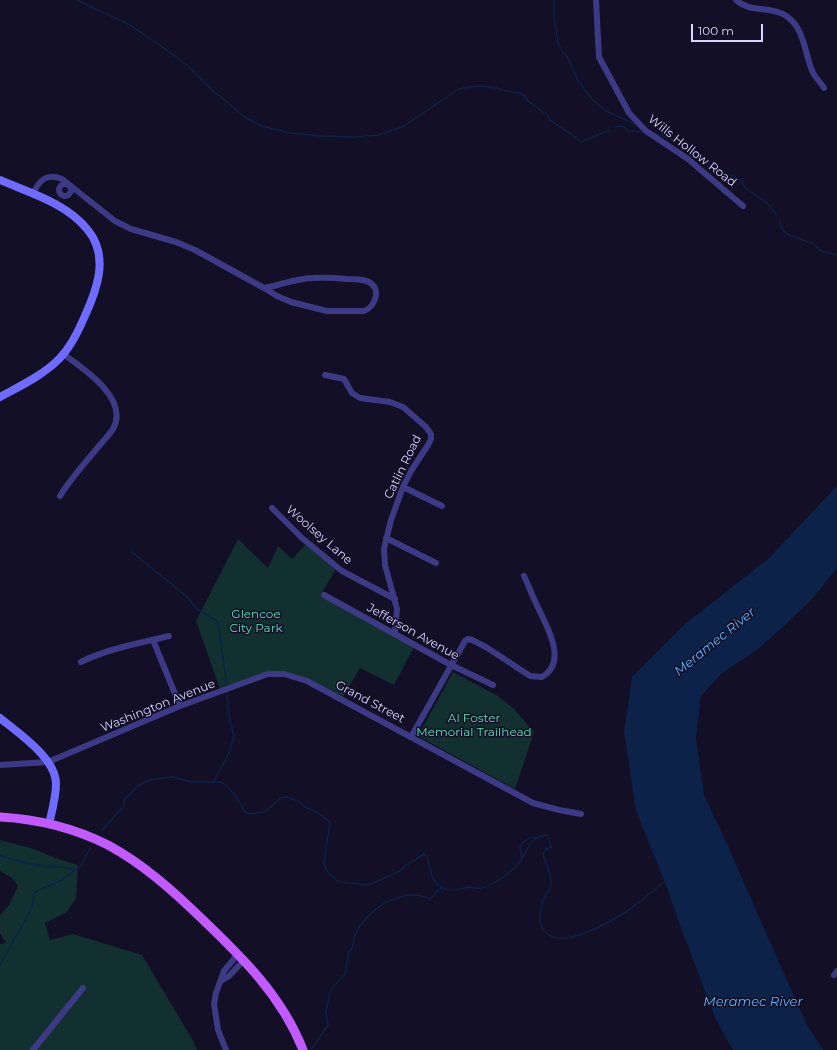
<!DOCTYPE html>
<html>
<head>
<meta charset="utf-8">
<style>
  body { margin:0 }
  #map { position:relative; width:837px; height:1050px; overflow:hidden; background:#130f26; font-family:Montserrat,sans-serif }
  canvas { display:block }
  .scale { position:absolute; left:691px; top:24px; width:72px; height:18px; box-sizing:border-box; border:2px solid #d9d4ff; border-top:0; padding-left:5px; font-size:12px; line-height:14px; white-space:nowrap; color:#d9d4ff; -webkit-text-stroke:3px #130f26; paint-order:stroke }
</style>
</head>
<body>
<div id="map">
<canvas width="837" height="1050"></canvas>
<div class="scale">100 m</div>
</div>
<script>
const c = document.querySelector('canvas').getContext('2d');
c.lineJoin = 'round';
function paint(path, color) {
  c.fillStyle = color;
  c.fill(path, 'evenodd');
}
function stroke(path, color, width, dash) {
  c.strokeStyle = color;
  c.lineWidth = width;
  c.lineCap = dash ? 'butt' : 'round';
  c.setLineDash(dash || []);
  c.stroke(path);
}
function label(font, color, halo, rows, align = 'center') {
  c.font = font + ' Montserrat,sans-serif';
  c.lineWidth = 3;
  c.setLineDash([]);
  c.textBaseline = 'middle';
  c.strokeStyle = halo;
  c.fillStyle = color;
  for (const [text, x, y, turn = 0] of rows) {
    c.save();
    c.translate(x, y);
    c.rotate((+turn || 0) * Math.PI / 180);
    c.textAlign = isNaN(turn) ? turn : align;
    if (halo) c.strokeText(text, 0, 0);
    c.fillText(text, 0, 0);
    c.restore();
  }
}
paint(new Path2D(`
  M238,539L268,568L278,546L292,559L306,544L336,569L320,596L414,647L394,685L360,668L343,697L309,679L285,672L220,689L196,621Z
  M453,672L496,695L513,708L534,732L515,789L418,736Z
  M0,840L34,849L55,858L78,865L76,898L67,912L45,923L50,940L73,934L142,955L192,1039L197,1050H0V944L6,943L0,933V915L9,905L18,886L12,878L0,871Z`), '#12302f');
paint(new Path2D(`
  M837,486V568L812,599L784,626L758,649L722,673L701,696L696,738L704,795L729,848L762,924L807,1025L823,1050H733L716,1020L680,925L664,880L636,811L624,732L632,677L685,624L768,559Z`), '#0c2248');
stroke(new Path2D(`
  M77,0L130,25L171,53L190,68L213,91L221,97L234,108L246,118L262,126L274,129L289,133L323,136L353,137L378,135L404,126L457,90L463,88L480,86L497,88L502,90L520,93L525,96L528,101L546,114L551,121L571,134L581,142C588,139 594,137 600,134C604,132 607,132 610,130
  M554,0V16L558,43L563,53L567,56L578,81L593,100L606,111L637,125
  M615,127L621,126L625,127L627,131L645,132
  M656,134C682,140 695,153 714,168C722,174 730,174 737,178C742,181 743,186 747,189C755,195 773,205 776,215
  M779,221L783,230L788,235L812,243L821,251L837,255
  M132,552L186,596L197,609L218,622L227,686
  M213,783L229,753L234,736L229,716L227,692
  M102,830L123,807L125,799L138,786L149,780L172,777L192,782H221L227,786L238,799L244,811L248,813L254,814L266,811L281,798L287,797L300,802L305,807L318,813L330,822L324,862L326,870L337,881L364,885L371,884L400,871L405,866L424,854C432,861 428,876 437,884C448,894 457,889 469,887C473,887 477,889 481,888C494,885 516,870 523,857C526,851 530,841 537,838C539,836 543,836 546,835L549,838L551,847L546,849L543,854C545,865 554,876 550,889C549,892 548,892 546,894C542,901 538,916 541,924C551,956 604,925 621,915C636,906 651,892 665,881
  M0,855C11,860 33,865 46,866C55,867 66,866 74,870
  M522,858L520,847L522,843L531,837L536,838
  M0,965L32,908L34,893L41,889L60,881L80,867L91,847
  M311,1050L328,1025L326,1012L330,991L345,974L349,952L352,948L355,935L361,924V925C373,908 393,895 414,895C419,895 425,897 430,899L442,887`), '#0c2248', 1.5);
stroke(new Path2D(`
  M596,0L599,57L629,113L646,131L688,159L743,206
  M736,0C751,13 767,6 783,14C805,25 804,53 813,73C816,78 821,83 824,88
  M59 190a6 6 0 1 1 12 0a6 6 0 1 1-12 0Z
  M33,194C39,180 47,173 62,179L115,221L131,229L176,242L195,250L264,288L277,296L291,302L327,311H364C375,307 382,289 369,282C363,279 354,279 347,279C336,278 324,277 313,278C298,278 280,285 264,288
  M325,375L344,379L352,393L360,398L390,402L403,407L426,427L431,434V439L428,445L411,471L403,487L391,520L384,549L385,565L397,609L395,634
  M403,487L442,506
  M60,496C71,478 86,462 99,446C104,440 109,435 113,429C130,399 83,368 63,354
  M272,508L302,538L342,571L395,599
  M386,538L436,563
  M324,595L451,665L493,685
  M153,640L180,706
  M81,662C106,649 141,643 169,636
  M411,737L465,641L468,639L472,640L486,647L530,676L542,677C570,661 544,622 535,601C531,593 528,584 524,576
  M0,765L48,762L180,706L268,674H284L307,681L533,803L559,810L581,814
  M834,975L837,971
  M221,981L229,976L244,960
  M33,1050L83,988
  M226,1050L218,1030L214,1004L216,993L224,971L238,954`), '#3d3a85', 6);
stroke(new Path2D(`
  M0,180C30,193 66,203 87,229C110,256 97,290 84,318C78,332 70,348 59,359C42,376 20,386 0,397
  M0,718C18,733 56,758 56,784C56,797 52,811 49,824`), '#6f6bff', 8);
stroke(new Path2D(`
  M0,817C37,819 74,828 108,845C143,864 172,890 200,917C242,957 282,996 303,1050`), '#c25bff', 9);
label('12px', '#d9d4ff', '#130f26', [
  ["Wills Hollow Road",692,151,38],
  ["Catlin Road",403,467,-64],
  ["Woolsey Lane",319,535,41],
  ["Jefferson Avenue",413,632,29],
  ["Grand Street",370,702,28],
  ["Washington Avenue",158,706,-22]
]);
label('12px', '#5fe0c0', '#130f26', [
  ["Glencoe",256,614],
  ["City Park",256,628],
  ["Al Foster",474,718],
  ["Memorial Trailhead",474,732]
]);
label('italic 13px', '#62b6ff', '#130f26', [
  ["Meramec River",715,642,-39],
  ["Meramec River",753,1002]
]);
</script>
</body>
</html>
